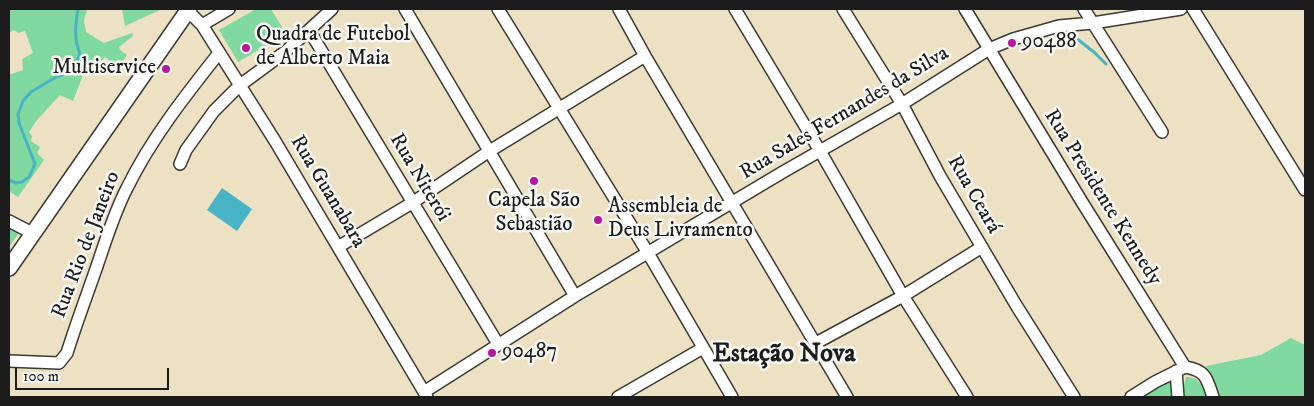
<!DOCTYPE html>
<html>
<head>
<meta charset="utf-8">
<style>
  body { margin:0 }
  #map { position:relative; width:1314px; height:406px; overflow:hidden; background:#ece1c3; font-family:"IM FELL DW Pica",serif }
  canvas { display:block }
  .frame { position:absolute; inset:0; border:10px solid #1c1c1c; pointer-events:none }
  .scale { position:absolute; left:15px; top:368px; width:154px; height:22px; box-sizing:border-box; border:2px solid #1c1c1c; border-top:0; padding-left:6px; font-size:15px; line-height:18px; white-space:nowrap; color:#1c1c1c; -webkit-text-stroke:4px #f6f6f2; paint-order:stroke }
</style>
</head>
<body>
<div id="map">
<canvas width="1314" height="406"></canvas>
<div class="frame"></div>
<div class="scale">100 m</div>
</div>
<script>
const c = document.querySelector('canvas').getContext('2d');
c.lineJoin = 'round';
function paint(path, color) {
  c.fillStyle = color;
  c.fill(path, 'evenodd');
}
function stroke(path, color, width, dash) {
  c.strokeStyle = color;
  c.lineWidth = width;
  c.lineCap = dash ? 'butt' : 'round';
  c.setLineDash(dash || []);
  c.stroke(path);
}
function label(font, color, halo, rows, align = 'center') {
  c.font = font + ' "IM FELL DW Pica",serif';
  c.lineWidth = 5;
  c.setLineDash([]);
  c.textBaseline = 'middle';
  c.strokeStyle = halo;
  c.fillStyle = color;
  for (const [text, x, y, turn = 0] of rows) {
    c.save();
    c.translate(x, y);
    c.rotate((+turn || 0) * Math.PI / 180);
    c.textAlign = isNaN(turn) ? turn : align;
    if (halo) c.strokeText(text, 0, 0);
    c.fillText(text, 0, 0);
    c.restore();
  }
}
paint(new Path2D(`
  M9,9H87L84,21L86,32L104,43L132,33L133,36L119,47L120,50L127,55L123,61L118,60L114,64L105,57L101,62H88L73,101L60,95L37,120L29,132L32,136L31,141L40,147L37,153L44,160L18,197L9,191V147L10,146L9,141V75L23,70L22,59L33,53L25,31L18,33L14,30L9,33Z
  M122,9H162L125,26Z
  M256,9H271L286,34L238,62L219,30Z
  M9,227L19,233L9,247Z
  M1291,338L1305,345V397H1216L1206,366L1261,355Z
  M1186,377C1200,377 1203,387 1208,397H1181Z
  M1166,382L1171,383L1174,387L1175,397H1138Z`), '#80d99e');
paint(new Path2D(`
  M222,188L252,209L237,231L207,210Z`), '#48b4c5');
stroke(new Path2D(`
  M1071,34L1095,53L1106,64
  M9,180L16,183L22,182L29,177L35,164L19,123L18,114L23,101L31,92L56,77L67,73L74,67L80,54C74,39 75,25 78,9`), '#48b4c5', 3);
const minor = new Path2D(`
  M405,9L575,296
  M498,9L648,253L732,397
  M619,9L645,56L847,397
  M735,9L820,151L903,296L967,397
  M843,9L902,104L940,176L1016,305L1074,397
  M965,9L1082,202L1185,367C1206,370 1207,379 1213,397
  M1084,9L1162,132
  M1193,9L1305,190
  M188,11L202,25L275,141L427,397
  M202,25L229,9
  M309,30L498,344
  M180,164L186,150L214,111L239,86L285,52L332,9
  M9,221L32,233
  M338,247L412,203L488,152L645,56
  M816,343L903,296L982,247
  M9,361L59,363L67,353C76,324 87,295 97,266C106,240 114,213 127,188C151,139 185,96 219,53
  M1176,371L1178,397
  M424,392L575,296L783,172L902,104L989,49L1013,39L1059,26L1093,23L1181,9
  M618,397L703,348
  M1131,397L1155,382L1185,367`);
const major = new Path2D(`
  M9,268L189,9`);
stroke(minor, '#3b3a35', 14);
stroke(major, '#3b3a35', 18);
stroke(minor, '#fff', 11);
stroke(major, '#fff', 15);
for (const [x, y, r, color] of [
  [1012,43,5,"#b5179e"],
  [246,48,5,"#b5179e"],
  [166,69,5,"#b5179e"],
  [534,181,5,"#b5179e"],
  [598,220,5,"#b5179e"],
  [492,353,5,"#b5179e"]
]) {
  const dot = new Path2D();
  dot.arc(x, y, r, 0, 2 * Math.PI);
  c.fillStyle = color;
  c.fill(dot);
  stroke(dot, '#f6f6f2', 2);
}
label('21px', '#1c1c1c', '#f6f6f2', [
  ["Quadra de Futebol",256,36],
  ["de Alberto Maia",256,60],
  ["90488",1022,43],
  ["Multiservice",156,69,"right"],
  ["Capela São",534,202,"center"],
  ["Sebastião",534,226,"center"],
  ["Assembleia de",608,208],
  ["Deus Livramento",608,232],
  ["90487",502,353]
], 'left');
label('21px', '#1c1c1c', '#f6f6f2', [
  ["Rua Sales Fernandes da Silva",845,114,-31],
  ["Rua Niterói",419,178,59],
  ["Rua Guanabara",327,192,59],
  ["Rua Ceará",973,195,60],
  ["Rua Presidente Kennedy",1102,198,58],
  ["Rua Rio de Janeiro",87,245,-69]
]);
label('bold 26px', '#1c1c1c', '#f6f6f2', [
  ["Estação Nova",784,356]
]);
</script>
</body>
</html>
